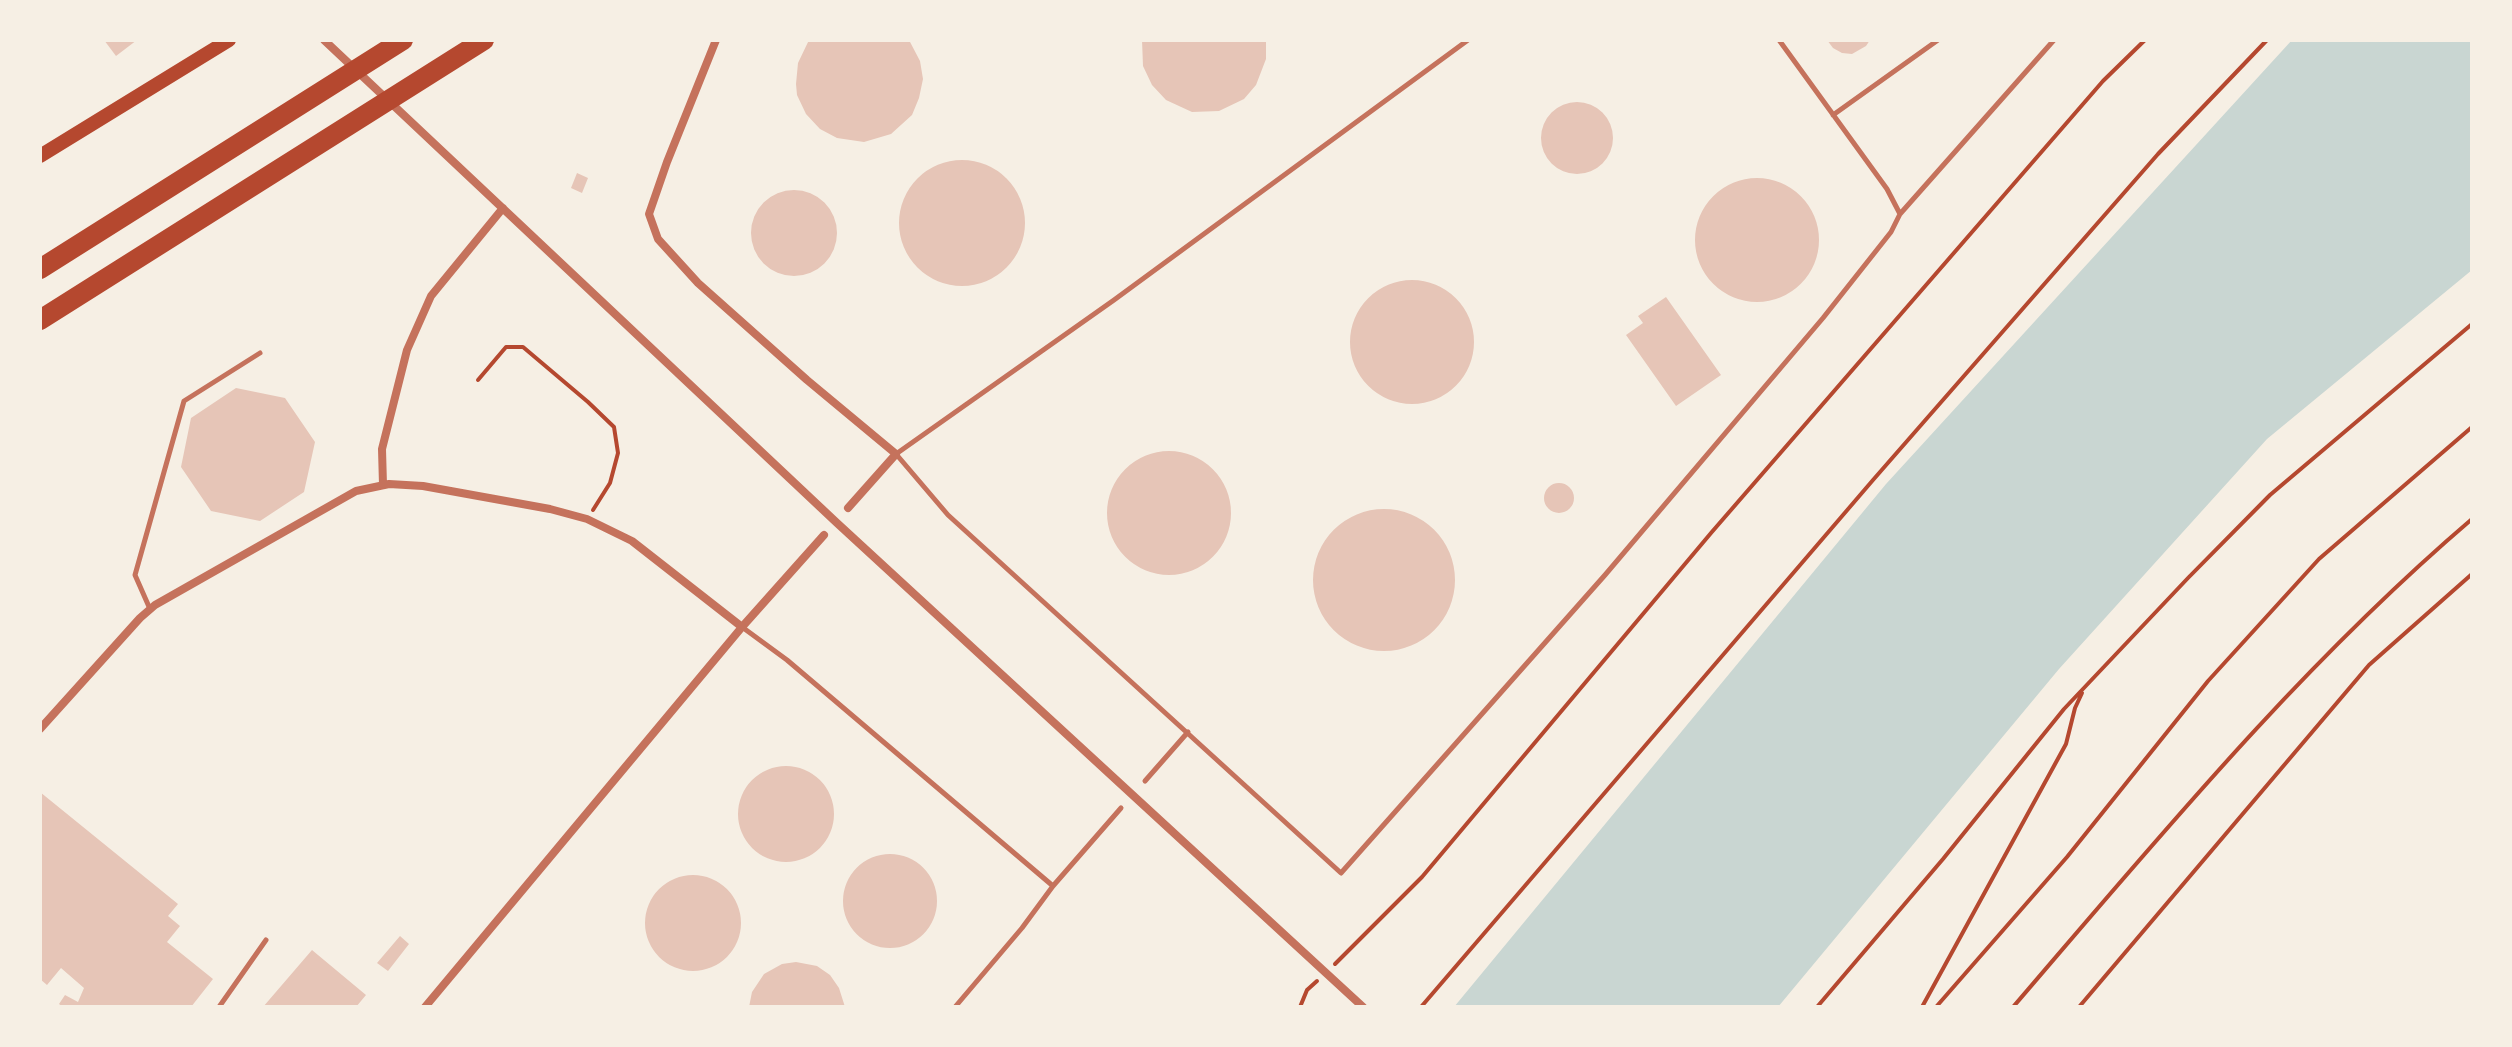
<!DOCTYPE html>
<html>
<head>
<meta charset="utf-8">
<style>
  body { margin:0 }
  #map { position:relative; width:2512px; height:1047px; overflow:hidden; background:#f6efe4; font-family:Arial,sans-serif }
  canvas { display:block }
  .frame { position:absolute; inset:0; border:42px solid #f6efe4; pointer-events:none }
</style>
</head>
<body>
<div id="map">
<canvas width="2512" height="1047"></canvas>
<div class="frame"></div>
</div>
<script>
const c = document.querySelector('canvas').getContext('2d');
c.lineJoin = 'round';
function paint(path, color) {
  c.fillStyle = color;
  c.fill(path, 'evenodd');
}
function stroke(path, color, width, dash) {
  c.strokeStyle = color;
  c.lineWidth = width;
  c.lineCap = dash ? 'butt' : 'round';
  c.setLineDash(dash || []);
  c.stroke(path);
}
paint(new Path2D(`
  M2292,40H2472V270L2267,439L2059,669L1778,1007H1454L1886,484Z`), '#c9d6d2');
paint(new Path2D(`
  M104,40H137L116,56Z
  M809,40H909L920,61L923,79L919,98L912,115L891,134L864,142L837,138L820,129L806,114L797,95L796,84L798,63Z
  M1142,40H1266V59L1256,85L1244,99L1219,111L1192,112L1166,100L1152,85L1143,66Z
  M1827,40H1870L1866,46L1852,54L1842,53L1833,48Z
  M1541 138a36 36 0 1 1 72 0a36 36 0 1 1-72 0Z
  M899 223a63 63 0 1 1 126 0a63 63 0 1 1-126 0Z
  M577,173L588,178L582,193L571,188Z
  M1695 240a62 62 0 1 1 124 0a62 62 0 1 1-124 0Z
  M751 233a43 43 0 1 1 86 0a43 43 0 1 1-86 0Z
  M1350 342a62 62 0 1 1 124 0a62 62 0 1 1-124 0Z
  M1666,297L1721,375L1676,406L1626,335L1643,323L1638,316Z
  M236,388L285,398L315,442L304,492L260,521L211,511L181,467L191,418Z
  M1107 513a62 62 0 1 1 124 0a62 62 0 1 1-124 0Z
  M1544 498a15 15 0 1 1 30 0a15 15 0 1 1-30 0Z
  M1313 580a71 71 0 1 1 142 0a71 71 0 1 1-142 0Z
  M738 814a48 48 0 1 1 96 0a48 48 0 1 1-96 0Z
  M40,792L178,904L168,916L180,926L167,942L213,979L191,1007H63L59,1004L65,995L78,1002L84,988L61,968L47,985L40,979Z
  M843 901a47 47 0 1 1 94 0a47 47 0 1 1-94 0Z
  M645 923a48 48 0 1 1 96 0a48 48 0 1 1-96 0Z
  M400,936L409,944L388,971L377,963Z
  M312,950L366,995L356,1007H263Z
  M796,962L817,966L830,975L839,988L845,1007H749L752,992L764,974L782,964Z`), '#e6c5b7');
stroke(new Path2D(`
  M478,380L506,347H523L588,402L614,427L618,453L610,483L593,510
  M1335,964L1422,877L1711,533L2103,81L2145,40
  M1300,1007L1307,990L1317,981
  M1421,1007L1873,480L2158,154L2267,40
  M1817,1007L1943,859L2064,709L2188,578L2270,495L2472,324
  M1922,1007L2066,744L2075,708L2082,693
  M1936,1007L2067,857L2208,681L2319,559L2472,427
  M2013,1007C2159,837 2301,665 2472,519
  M2079,1007L2369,665L2472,574`), '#b5482f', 4);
stroke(new Path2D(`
  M1468,40L1114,300L896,454L948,515L1341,873L1605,575L1823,318L1891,232L1900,214L1887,189L1779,40
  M1833,115L1938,40
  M1900,214L2054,40
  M150,609L135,575L184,401L260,353
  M742,627L787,660L1053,886L1121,808
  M1145,781L1188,732
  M219,1007L266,940
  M955,1007L1022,928L1053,886`), '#c5725c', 5);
stroke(new Path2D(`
  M324,40L837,523L1363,1007
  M716,40L667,162L649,214L658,239L698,283L807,380L896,454L848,508
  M383,485L382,449L407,350L431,296L503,208
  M40,729L140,618L155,605L356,491L389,484L423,486L550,509L587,519L632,541L742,627
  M425,1007L742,627L824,535`), '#c5725c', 8);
stroke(new Path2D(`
  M40,156L229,40`), '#b5482f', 14);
stroke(new Path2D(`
  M40,269L403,40
  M40,320L484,40`), '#b5482f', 20);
</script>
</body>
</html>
